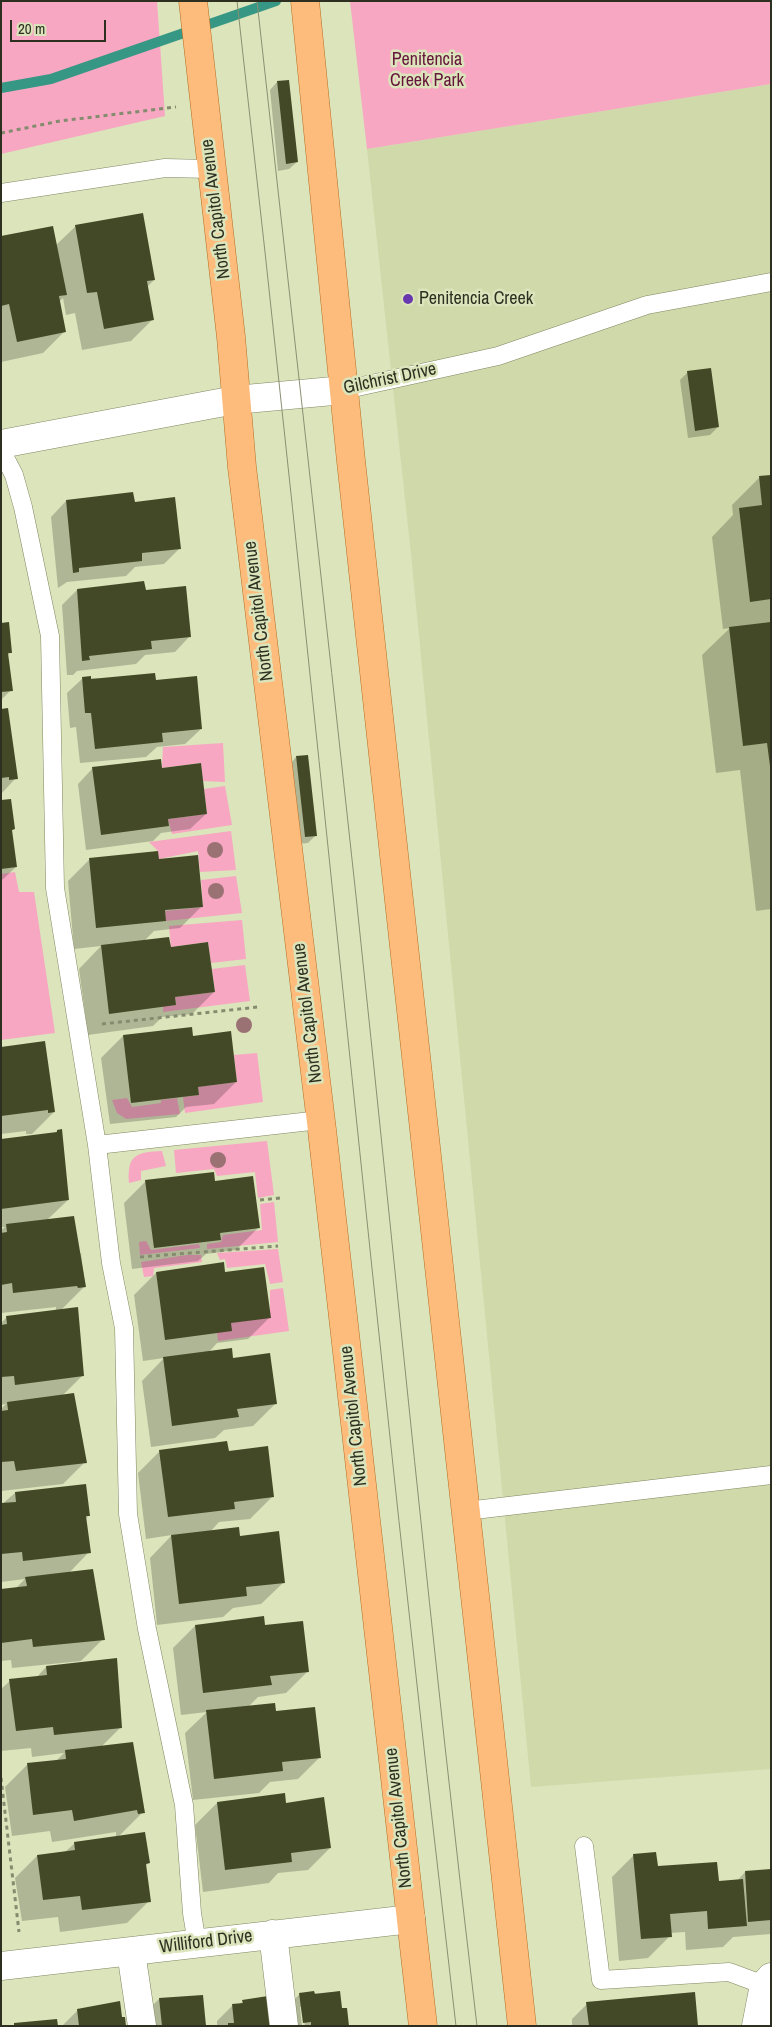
<!DOCTYPE html>
<html>
<head>
<meta charset="utf-8">
<style>
  body { margin:0 }
  #map { position:relative; width:772px; height:2027px; overflow:hidden; background:#dbe4bb; font-family:"Archivo Narrow",sans-serif }
  canvas { display:block }
  .frame { position:absolute; inset:0; border:2px solid #2d3021; pointer-events:none }
  .scale { position:absolute; left:10px; top:20px; width:96px; height:22px; box-sizing:border-box; border:2px solid #2d3021; border-top:0; padding-left:6px; font-size:15px; line-height:18px; white-space:nowrap; color:#2d3021; -webkit-text-stroke:4px #dbe4bb; paint-order:stroke }
</style>
</head>
<body>
<div id="map">
<canvas width="772" height="2027"></canvas>
<div class="frame"></div>
<div class="scale">20 m</div>
</div>
<script>
const c = document.querySelector('canvas').getContext('2d');
c.lineJoin = 'round';
function paint(path, color) {
  c.fillStyle = color;
  c.fill(path, 'evenodd');
}
function stroke(path, color, width, dash) {
  c.strokeStyle = color;
  c.lineWidth = width;
  c.lineCap = dash ? 'butt' : 'round';
  c.setLineDash(dash || []);
  c.stroke(path);
}
function label(font, color, halo, rows, align = 'center') {
  c.font = font + ' "Archivo Narrow",sans-serif';
  c.lineWidth = 5;
  c.setLineDash([]);
  c.textBaseline = 'middle';
  c.strokeStyle = halo;
  c.fillStyle = color;
  for (const [text, x, y, turn = 0] of rows) {
    c.save();
    c.translate(x, y);
    c.rotate((+turn || 0) * Math.PI / 180);
    c.textAlign = isNaN(turn) ? turn : align;
    if (halo) c.strokeText(text, 0, 0);
    c.fillText(text, 0, 0);
    c.restore();
  }
}
paint(new Path2D(`
  M771,84V1769L531,1787L411,554L367,149Z`), '#cfd9a9');
paint(new Path2D(`
  M1,1H157L165,116L1,154Z
  M350,1H771V84L367,149Z
  M223,743L225,782L203,781L201,763L162,768L163,747Z
  M225,786L232,825L172,834L168,819L207,814L204,789Z
  M231,831L236,870L200,872L198,851L159,859L158,851L149,842Z
  M15,872L19,892H34L55,1033L1,1040V874Z
  M236,876L242,913L166,921L165,911L203,907L201,880Z
  M242,920L246,959L211,963L208,942L171,947L169,926Z
  M245,965L250,1001L163,1012V1006L176,1005L175,997L215,992L212,969Z
  M257,1053L263,1102L185,1113L183,1097L199,1095L198,1087L237,1082L234,1055Z
  M127,1098L132,1107L161,1103V1100L177,1098L180,1114L126,1119L117,1113L112,1100Z
  M267,1141L274,1195L258,1198L255,1172L217,1176L214,1169L176,1173L174,1150Z
  M162,1151L166,1166L141,1171V1180L129,1183C127,1155 136,1152 162,1151Z
  M274,1202L278,1242L207,1249V1244L221,1242L223,1235L262,1230L260,1204Z
  M146,1241L151,1250L199,1244L200,1248L140,1255L139,1242Z
  M278,1249L283,1282L270,1284L265,1264L227,1268L225,1259L220,1260L217,1253Z
  M187,1255H201L202,1262L154,1268L153,1276L144,1277L141,1262Z
  M283,1288L289,1331L218,1341L217,1333L231,1323L270,1315V1290Z`), '#f7a7c2');
paint(new Path2D(`
  M277,82L297,162L289,169L278,171L270,90Z
  M76,226L154,280L147,287L153,319L131,341L82,350L75,313L66,315L63,298L59,302L65,331L43,353L1,362V237L56,245Z
  M688,372L718,427L710,435L688,438L680,380Z
  M771,476V909L756,911L740,770L716,773L702,655L730,628L723,629L712,537L733,515L732,505L759,478Z
  M66,501L134,503L180,548L164,564L135,567L126,576L67,582L58,588L51,517Z
  M77,590L145,592L190,636L175,652L145,655L136,664L77,671L73,675H67L62,605Z
  M1,624L11,652L7,656L11,690L1,700Z
  M83,678L155,681L201,729L185,744L157,747L146,757L80,763L76,727L70,728L67,693Z
  M1,710L16,778L1,794Z
  M296,757L316,835L308,843L297,844L289,765Z
  M93,768L161,769L206,814L190,829L161,833L153,841L86,850L78,784Z
  M1,801L14,829L11,831L16,867L1,881Z
  M90,859L158,860L202,906L180,928L154,931L144,941L170,948L214,992L192,1014L162,1017L153,1026L88,1035L79,969L101,946L74,949L68,881Z
  M123,1036L192,1037L236,1082L214,1104L186,1107L176,1117L110,1124L101,1058Z
  M1,1048L54,1112L32,1134H26V1131L1,1134Z
  M57,1131L68,1200L47,1220L78,1254L81,1253L85,1286L61,1310L77,1308L83,1375L62,1396L85,1462L63,1484L1,1491V1409L6,1404L1,1405V1323L6,1318L56,1311V1307L1,1313V1230L5,1227H1V1141L54,1134Z
  M146,1181L214,1182L258,1228L236,1250L206,1254L198,1261L132,1269L124,1203Z
  M222,1264L224,1274L270,1317L248,1339L217,1343L208,1353L231,1359L275,1404L253,1426L224,1430L215,1438L151,1447L142,1381L164,1358L143,1361L134,1295L156,1273Z
  M160,1451L228,1452L272,1497L250,1519L219,1522L210,1532L239,1537L284,1582L261,1604L233,1608L223,1617L157,1625L150,1558L172,1535L146,1539L138,1473Z
  M15,1493L89,1515L85,1520L89,1552L69,1573L103,1639L81,1661L12,1668L11,1660L1,1661V1590L16,1588L25,1579L1,1582V1505Z
  M195,1626L264,1627L308,1671L286,1693L258,1697L248,1707L275,1712L320,1757L298,1779L270,1782L259,1793L193,1800L185,1733L207,1712L181,1715L173,1648Z
  M116,1660L121,1727L101,1747L143,1812L118,1837L148,1863L145,1867L149,1901L127,1923L60,1932L58,1917L22,1921L15,1878L37,1856L65,1852L75,1843L116,1837V1832L52,1842L50,1831L12,1836L5,1787L27,1765L56,1761L64,1753L32,1757L31,1748L1,1751V1689L10,1681L36,1678L46,1667Z
  M217,1803L285,1804L330,1848L308,1870L278,1873L269,1883L203,1892L195,1825Z
  M634,1855L656,1868L718,1883L737,1881L745,1872L771,1870V1934L733,1937L723,1947L686,1950L685,1932L670,1933V1936L648,1958L619,1961L612,1877Z
  M338,1992L341,2010L348,2026H305L302,2007H300L302,2026H287L284,2009L300,1994Z
  M201,1996L205,2026H145L144,2014L159,1999Z
  M243,2001L274,2026H217V2021L232,2006L239,2005Z
  M587,2004L697,2026H572V2019Z
  M78,2010L121,2019L125,2026H62Z`), '#0003');
stroke(new Path2D(`
  M1,88L51,79L276,1`), '#369784', 10);
paint(new Path2D(`
  M289,80L298,162L286,164L277,81Z
  M143,213L155,280L147,281L154,320L104,329L97,292L87,293L75,225Z
  M53,226L67,295L59,296L66,332L17,342L9,304L1,306V236Z
  M711,368L719,427L695,431L687,371Z
  M771,475V599L750,602L739,508L762,505L759,476Z
  M133,492L135,502L175,497L181,549L142,553V561L79,568V572L73,573L66,500Z
  M144,581L146,590L186,586L191,637L151,641L152,649L89,656L90,660L82,661L77,589Z
  M9,622L12,653H8L13,691L1,692V623Z
  M771,622V766H770L767,743L743,746L729,627Z
  M155,673L156,680L197,676L202,729L162,733L163,742L95,749L91,713H85L82,677L91,676V679Z
  M8,708L18,779L9,780V777L1,778V709Z
  M308,755L317,836L305,837L296,756Z
  M161,759L162,768L201,763L207,814L168,819L169,826L101,835L92,767Z
  M11,799L15,829L12,830L17,867L1,869V800Z
  M158,851L159,859L198,855L203,907L165,910L166,921L96,928L89,858Z
  M169,937L171,947L208,942L215,992L175,997L176,1005L109,1014L101,945Z
  M192,1027L193,1036L231,1031L237,1082L198,1087L199,1095L131,1103L123,1035Z
  M45,1041L55,1112L48,1113V1110L1,1116V1047Z
  M62,1129L69,1200L1,1209V1139L57,1132V1130Z
  M214,1172L215,1181L253,1176L260,1228L220,1233L221,1240L154,1248L145,1180Z
  M74,1216L86,1287L78,1288L77,1286L13,1293L12,1283L1,1285V1233L7,1232L6,1224Z
  M224,1262L225,1272L264,1267L271,1318L231,1323L232,1331L165,1340L156,1272Z
  M78,1307L84,1376L15,1385L14,1376L1,1377V1325L7,1324L6,1316Z
  M232,1348L233,1358L270,1353L277,1404L237,1409L239,1417L172,1426L163,1357Z
  M74,1393L87,1463L16,1471L14,1461L1,1462V1411L8,1410L7,1402Z
  M227,1441L229,1451L268,1446L274,1497L234,1502L235,1509L168,1517L159,1450Z
  M86,1484L90,1516H86L91,1553L23,1561L22,1552L1,1554V1503L16,1502L15,1492Z
  M239,1527L240,1536L279,1531L285,1583L246,1587L247,1596L179,1604L171,1535Z
  M93,1569L105,1640L33,1647L32,1639L1,1643V1589L27,1586L25,1577Z
  M264,1616L265,1625L303,1621L309,1672L270,1676L272,1685L203,1693L195,1625Z
  M117,1658L122,1728L54,1735L53,1727L16,1731L9,1679L47,1675L46,1666Z
  M275,1703L276,1711L315,1707L321,1758L282,1762L283,1771L214,1779L206,1710Z
  M133,1742L145,1813L138,1814L137,1810L74,1821L72,1810L33,1815L27,1763L66,1759L65,1750Z
  M285,1793L286,1803L324,1797L331,1848L291,1853L292,1862L225,1870L217,1802Z
  M145,1832L150,1863L146,1864L151,1902L82,1910L80,1896L43,1900L37,1855L75,1850L74,1842Z
  M656,1852L658,1866L717,1862L719,1881L743,1879L747,1926L708,1929L707,1911L670,1914L672,1937L641,1939L633,1854Z
  M771,1869V1920L748,1922L745,1871Z
  M314,1991L315,1994L340,1991L342,2008H347L349,2026H311V2022L303,2023L299,1993Z
  M695,1992L698,2026H589L586,2002Z
  M203,1995L206,2026H162L159,1998Z
  M268,1996L275,2026H228V2023H234L232,2004L243,2003L242,2000Z
  M120,2001L122,2017H125L126,2026H79L77,2009Z
  M57,2019L58,2026H14V2023Z`), '#434926');
const service = new Path2D(`
  M1,193L165,168L211,169
  M344,390L498,356L647,305L771,282
  M1,450L14,475L23,507L50,636L55,888L97,1145L111,1263L124,1328L128,1514L147,1629L184,1805L192,1913L197,1944
  M97,1145L320,1120
  M466,1511L771,1475
  M584,1846L601,1980L729,1972L764,1985`);
const minor = new Path2D(`
  M1,444L235,400L344,390
  M273,1934L284,2026
  M131,1952L142,2026
  M1,1966L411,1919
  M756,2026L764,1985L771,1977`);
const primary = new Path2D(`
  M193,1L231,337L242,467L322,1130L423,2026
  M305,1L351,461L522,2026`);
stroke(service, '#808762', 19);
stroke(minor, '#808762', 29);
stroke(primary, '#b46e23', 29);
stroke(new Path2D(`
  M1,133L60,121L176,107
  M102,1024L258,1007
  M260,1200L280,1198
  M140,1257L278,1246
  M1,1778L19,1932`), '#858b6f', 3, [4, 4]);
stroke(service, '#fff', 18);
stroke(minor, '#fff', 28);
stroke(primary, '#febc7c', 28);
stroke(new Path2D(`
  M237,1C314,676 376,1352 456,2026
  M257,1C290,300 324,598 356,896C396,1273 432,1650 477,2026`), '#8a9073', 1);
c.fillStyle = '#9b7274';
for (const [x, y] of [
  [215,850],
  [216,891],
  [244,1025],
  [218,1160]
]) {
  c.beginPath();
  c.arc(x, y, 8, 0, 2 * Math.PI);
  c.fill();
}
for (const [x, y, r, color] of [
  [408,299,6,"#6838af"]
]) {
  const dot = new Path2D();
  dot.arc(x, y, r, 0, 2 * Math.PI);
  c.fillStyle = color;
  c.fill(dot);
  stroke(dot, '#dbe4bb', 2);
}
label('18px', '#66153a', '#dbe4bb', [
  ["Penitencia",427,60],
  ["Creek Park",427,81]
]);
label('18px', '#2d3021', '#dbe4bb', [
  ["North Capitol Avenue",216,209,-97],
  ["Gilchrist Drive",390,379,-12],
  ["North Capitol Avenue",259,611,-97],
  ["North Capitol Avenue",308,1013,-97],
  ["North Capitol Avenue",354,1416,-96],
  ["North Capitol Avenue",399,1818,-96],
  ["Williford Drive",206,1942,-7]
]);
label('18px', '#2d3021', '#dbe4bb', [
  ["Penitencia Creek",419,299]
], 'left');
</script>
</body>
</html>
